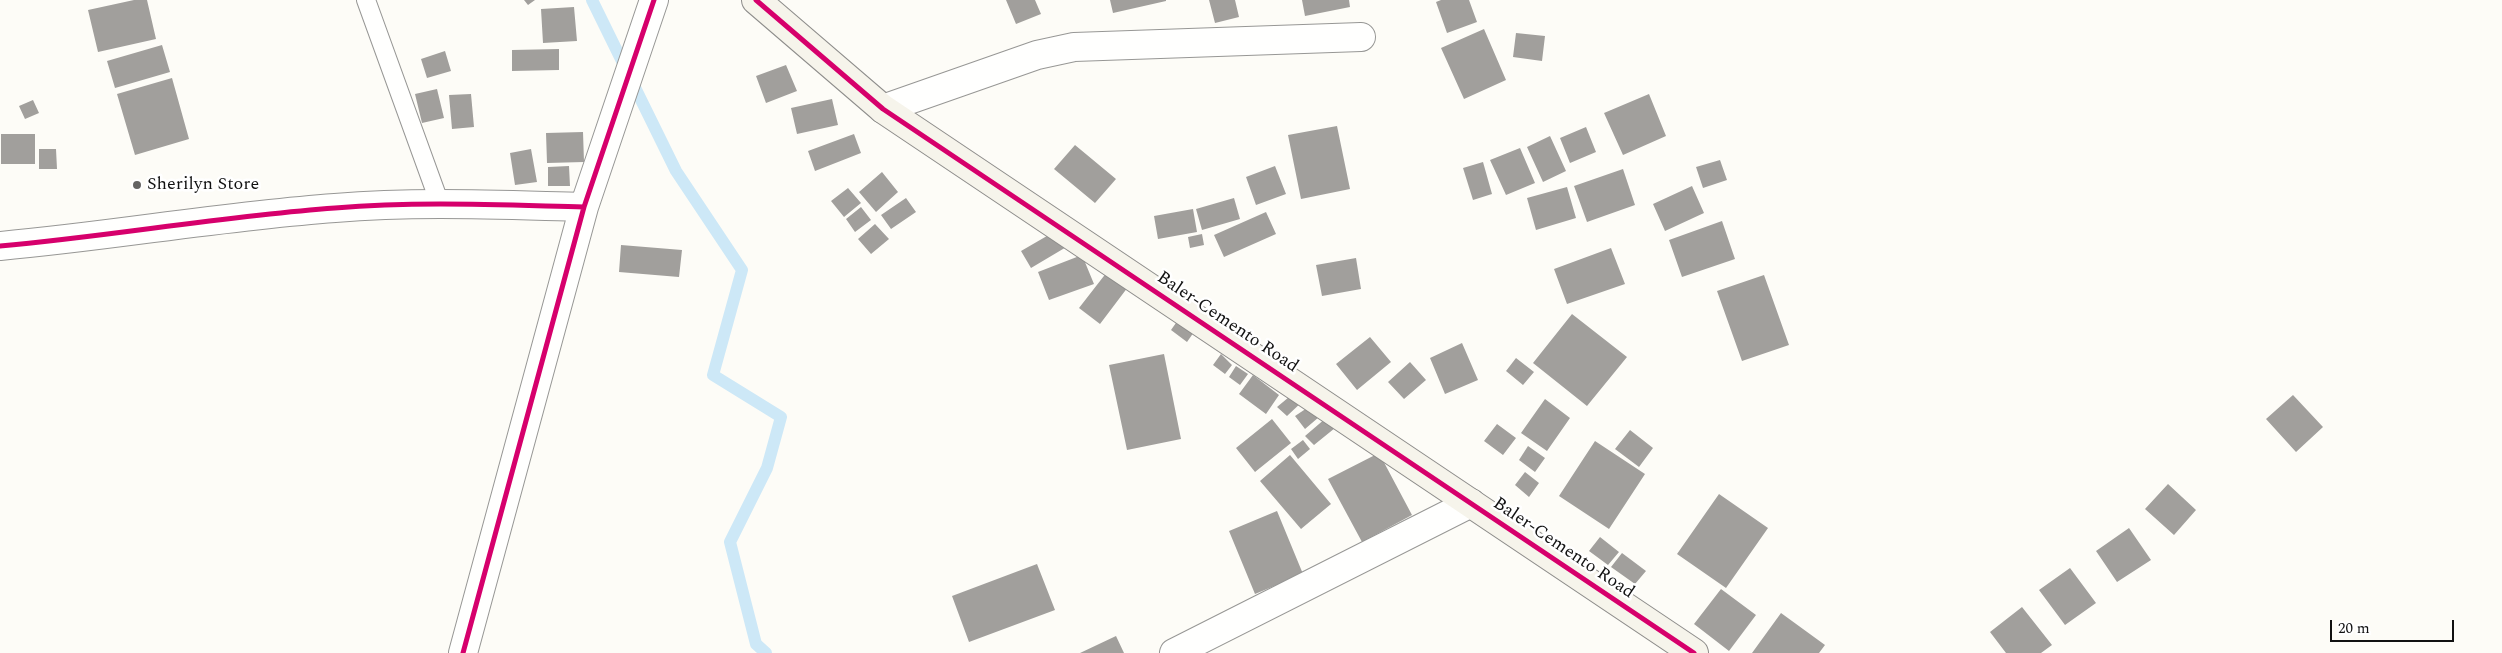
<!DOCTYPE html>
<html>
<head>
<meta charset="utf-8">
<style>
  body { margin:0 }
  #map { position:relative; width:2502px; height:653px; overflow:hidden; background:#fdfcf7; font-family:Spectral,serif }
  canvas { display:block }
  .scale { position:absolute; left:2330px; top:620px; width:124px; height:22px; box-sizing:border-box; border:2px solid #111; border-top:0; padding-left:6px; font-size:15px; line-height:18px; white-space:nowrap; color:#111; -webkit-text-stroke:4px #fff; paint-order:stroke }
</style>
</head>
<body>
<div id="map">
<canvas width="2502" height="653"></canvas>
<div class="scale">20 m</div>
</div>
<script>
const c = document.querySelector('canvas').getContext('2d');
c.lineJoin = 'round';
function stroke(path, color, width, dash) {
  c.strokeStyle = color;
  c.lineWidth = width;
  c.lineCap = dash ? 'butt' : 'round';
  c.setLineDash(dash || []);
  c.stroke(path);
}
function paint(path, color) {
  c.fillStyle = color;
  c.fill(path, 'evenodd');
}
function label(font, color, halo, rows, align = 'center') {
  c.font = font + ' Spectral,serif';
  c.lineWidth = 5;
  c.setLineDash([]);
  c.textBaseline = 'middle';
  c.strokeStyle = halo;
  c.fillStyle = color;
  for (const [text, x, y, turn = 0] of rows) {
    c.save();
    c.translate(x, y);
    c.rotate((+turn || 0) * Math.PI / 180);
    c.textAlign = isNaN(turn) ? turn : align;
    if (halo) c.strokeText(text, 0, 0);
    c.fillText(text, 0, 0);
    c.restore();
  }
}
stroke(new Path2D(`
  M592,0L676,171L742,270L713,375L781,417L767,468L730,542L756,644L766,653`), '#cde8f7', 12);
paint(new Path2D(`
  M134,0H147L156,39L98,52L88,10Z
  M524,0H535L528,5Z
  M1006,0H1035L1041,14L1016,24Z
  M1110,0H1166V1L1113,13Z
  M1209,0H1235L1239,17L1215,23Z
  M1302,0H1349L1350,7L1305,16Z
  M1441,0H1469L1477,22L1447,33L1436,2Z
  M574,7L577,41L543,43L541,9Z
  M1484,29L1506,80L1464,99L1441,48Z
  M1516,33L1545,36L1542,61L1513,57Z
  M162,45L170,72L115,88L107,61Z
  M559,49V70L512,71V50Z
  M445,51L451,71L427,78L421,59Z
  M786,65L797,91L766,103L756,76Z
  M172,78L189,139L135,155L117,94Z
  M437,89L444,118L422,123L415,94Z
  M471,94L474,127L452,129L449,95Z
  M1649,94L1666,136L1623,155L1604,113Z
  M832,99L838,125L797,134L791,108Z
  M33,100L39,113L25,119L19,106Z
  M1337,126L1350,189L1301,199L1288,135Z
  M1586,127L1596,152L1570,163L1560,138Z
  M583,132L584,162L547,163L546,133Z
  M1,134H35V164H1Z
  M854,134L861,153L815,171L808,151Z
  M1550,136L1566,171L1543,182L1527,147Z
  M1075,145L1116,179L1095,203L1054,169Z
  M1520,148L1535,183L1506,195L1490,160Z
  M39,149H56L57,169H39Z
  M531,149L537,182L515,185L510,153Z
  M1720,160L1727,180L1703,188L1696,167Z
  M1483,162L1492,194L1473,200L1463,168Z
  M569,166L570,186H548V167Z
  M1275,166L1286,194L1256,205L1246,177Z
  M1623,169L1635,205L1587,222L1574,186Z
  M882,172L898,192L876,212L859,192Z
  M1692,186L1704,213L1665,231L1653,204Z
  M1567,187L1576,218L1536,230L1527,198Z
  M848,188L861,203L844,217L831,201Z
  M906,198L916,212L891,229L881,215Z
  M1234,198L1240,219L1202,230L1196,209Z
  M861,207L871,220L855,232L846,219Z
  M1193,209L1197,232L1158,239L1154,216Z
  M1266,212L1276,234L1224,257L1214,235Z
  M1722,221L1735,259L1682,277L1669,240Z
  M875,224L889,239L871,254L858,239Z
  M1059,229L1068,246L1031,268L1021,251Z
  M1202,234L1204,245L1190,248L1188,237Z
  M621,245L682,250L679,277L619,272Z
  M1611,248L1625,284L1567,304L1554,269Z
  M1082,255L1094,284L1049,300L1038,272Z
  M1356,258L1361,289L1322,296L1316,265Z
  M1107,272L1128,287L1100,324L1079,308Z
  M1764,275L1789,345L1742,361L1717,291Z
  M1572,314L1627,357L1587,406L1533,363Z
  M1178,320L1194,332L1187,342L1171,330Z
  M1370,337L1391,362L1357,390L1336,364Z
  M1462,343L1478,380L1445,394L1430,358Z
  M1164,354L1181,439L1127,450L1109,365Z
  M1221,354L1232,365L1225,374L1213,365Z
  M1516,358L1534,372L1523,385L1506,371Z
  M1410,362L1426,380L1404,399L1388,382Z
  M1236,366L1248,374L1240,385L1229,377Z
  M1253,375L1279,395L1266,414L1239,394Z
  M1295,392L1303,401L1287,416L1277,407Z
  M2293,395L2323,427L2296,452L2266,419Z
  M1545,399L1570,418L1547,451L1521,433Z
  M1310,406L1319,417L1305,429L1295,416Z
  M1326,418L1335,428L1314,445L1305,436Z
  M1272,419L1291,443L1255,472L1236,448Z
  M1497,424L1516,438L1503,455L1484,441Z
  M1630,430L1653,448L1639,467L1615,449Z
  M1303,440L1310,449L1298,459L1291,449Z
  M1595,441L1645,474L1609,529L1559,496Z
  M1528,446L1545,458L1535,472L1519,460Z
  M1379,453L1412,515L1362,542L1328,479Z
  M1290,455L1331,504L1301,529L1260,481Z
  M1525,472L1539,483L1529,497L1515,485Z
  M2168,484L2196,510L2174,535L2145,509Z
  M1719,494L1768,528L1726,588L1677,554Z
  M1277,511L1303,574L1255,594L1229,531Z
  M2129,528L2151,560L2117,582L2096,551Z
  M1600,537L1619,552L1608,565L1589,551Z
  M1622,553L1646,571L1635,584L1611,567Z
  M1037,564L1055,610L969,642L952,596Z
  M2070,568L2096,603L2065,625L2039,590Z
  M1721,589L1756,615L1729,651L1694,624Z
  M2022,607L2052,645L2041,653H2006L1990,632Z
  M1781,613L1825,645L1819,653H1752Z
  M1116,636L1124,653H1080Z`), '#a19f9c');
const lane = new Path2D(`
  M366,0L440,204`);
const street = new Path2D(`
  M883,109L1037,55L1074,47L1361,37
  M0,246C112,236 223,216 335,208C418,201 501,205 584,207
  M463,653L584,207L654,0
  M1174,653L1471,503`);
const secondary = new Path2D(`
  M756,0L883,109L1694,653`);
stroke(lane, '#979795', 20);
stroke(street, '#979795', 30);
stroke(secondary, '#8e8d8b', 30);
stroke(lane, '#fffffe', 18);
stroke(street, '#fffffe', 28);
stroke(secondary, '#f6f4eb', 28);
stroke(new Path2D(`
  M756,0L883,109L1694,653
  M0,246C112,236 223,216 335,208C418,201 501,205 584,207
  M463,653L584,207L654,0`), '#d6006c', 5);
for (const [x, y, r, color] of [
  [137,185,5,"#646362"]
]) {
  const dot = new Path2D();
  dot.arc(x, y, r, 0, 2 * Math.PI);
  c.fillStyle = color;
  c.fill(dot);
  stroke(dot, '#fff', 2);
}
label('18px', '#111', '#fff', [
  ["Sherilyn Store",147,185]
], 'left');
label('18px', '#111', '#fff', [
  ["Baler-Cemento Road",1227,323,34],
  ["Baler-Cemento Road",1563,549,34]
]);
</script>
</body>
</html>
